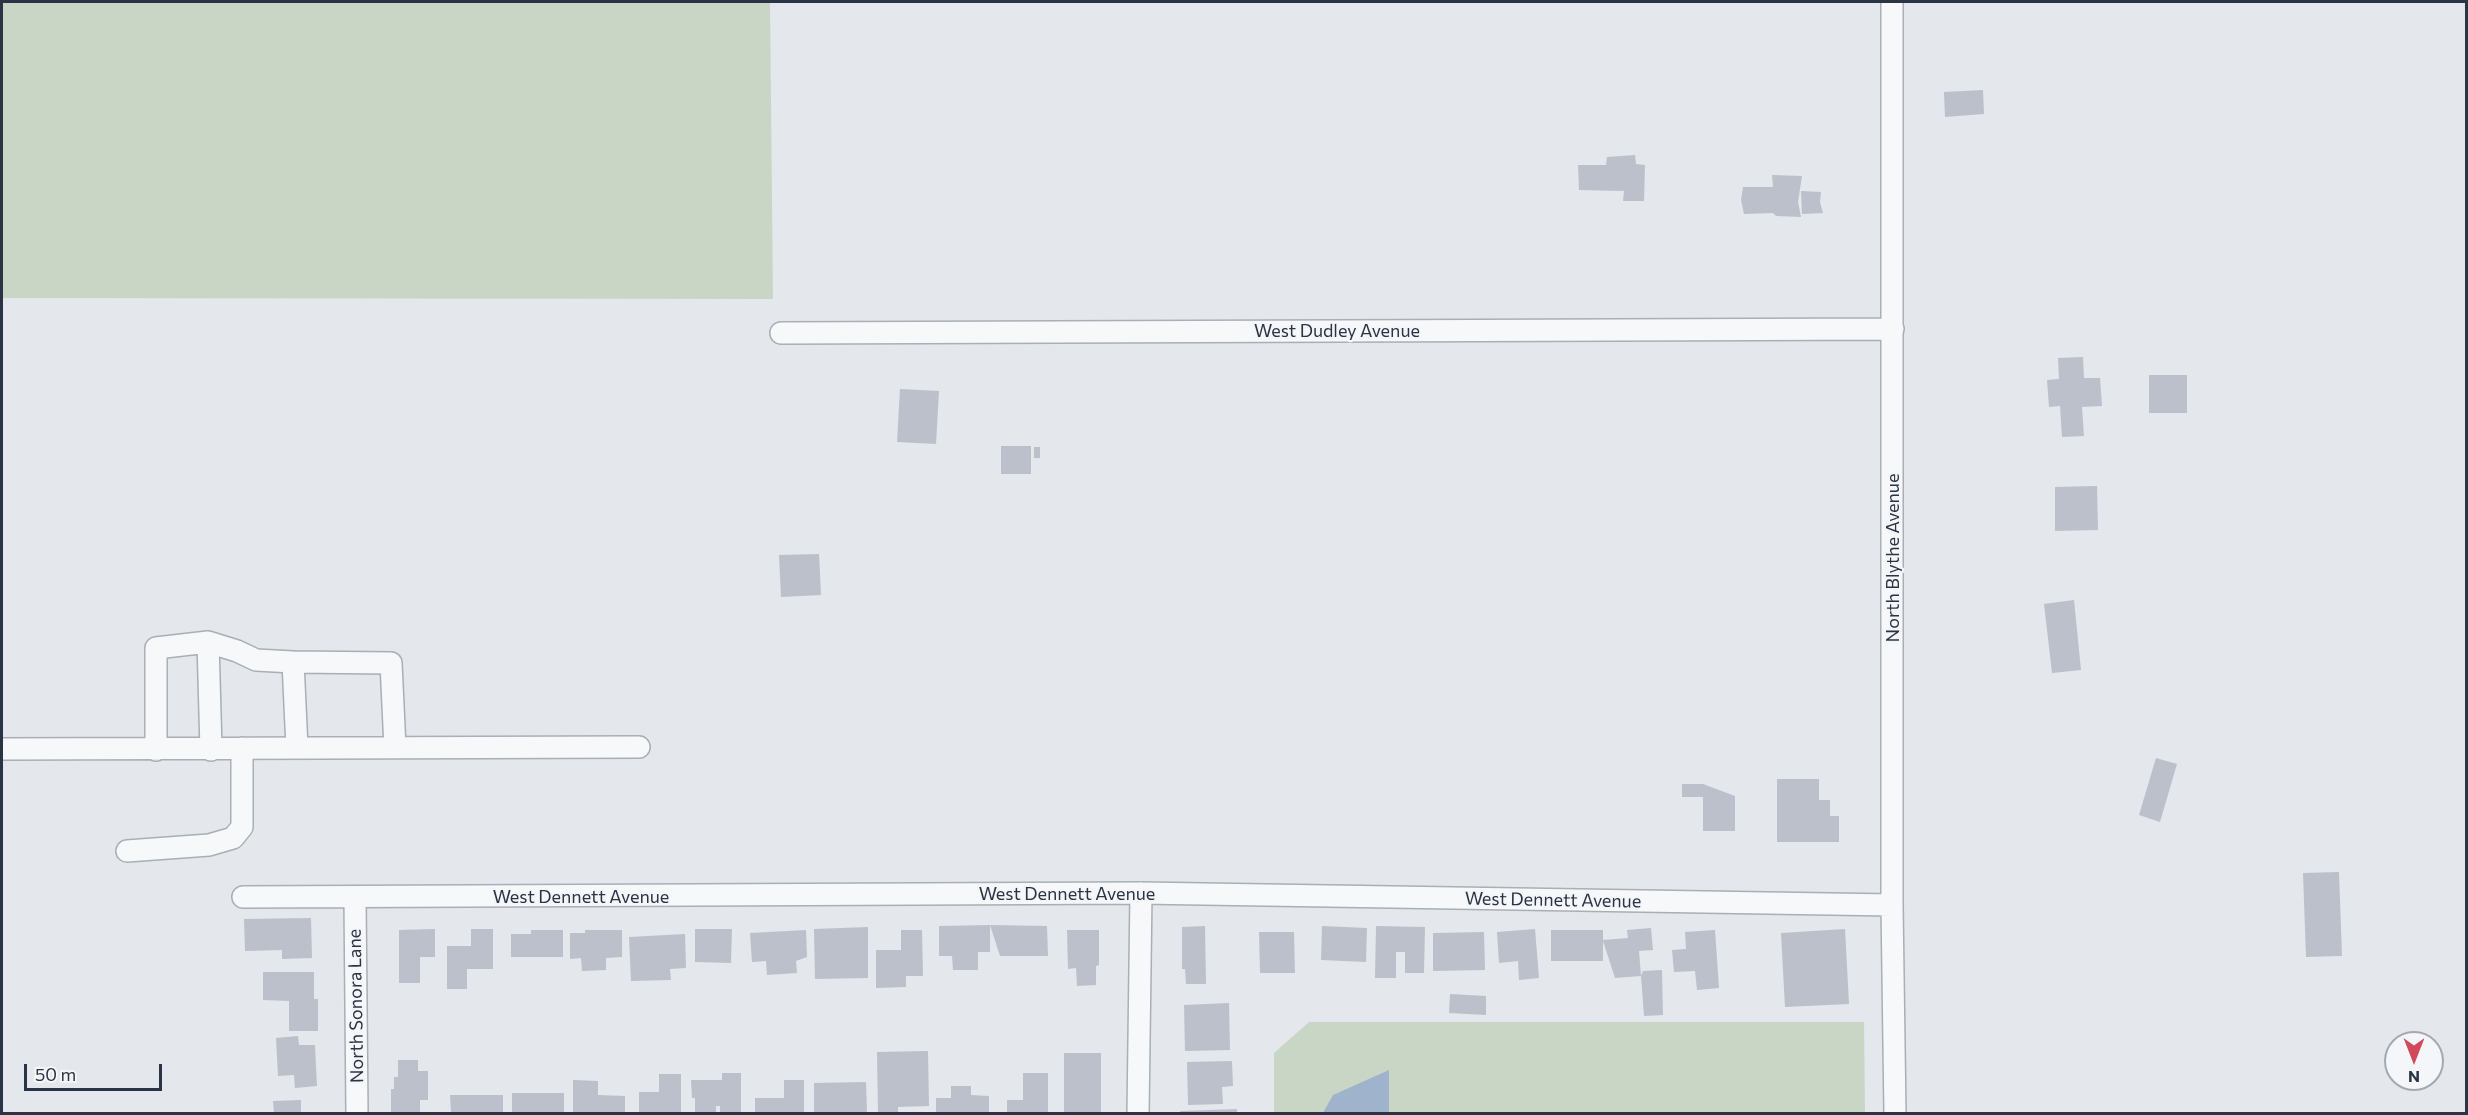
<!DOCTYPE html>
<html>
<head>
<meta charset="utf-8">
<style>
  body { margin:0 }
  #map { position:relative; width:2468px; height:1115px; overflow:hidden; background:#e4e7ec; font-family:Commissioner,sans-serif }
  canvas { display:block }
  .frame { position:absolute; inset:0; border:3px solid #2b3445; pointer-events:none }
  .north { position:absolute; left:2384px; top:1031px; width:60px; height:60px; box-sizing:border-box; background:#f4f6f9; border:2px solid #a4a8b1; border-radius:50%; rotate:180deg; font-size:16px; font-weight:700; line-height:24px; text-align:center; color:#2b3445 }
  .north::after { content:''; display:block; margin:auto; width:21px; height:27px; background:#d1495b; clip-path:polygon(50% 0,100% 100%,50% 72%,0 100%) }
  .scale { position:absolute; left:24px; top:1064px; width:138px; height:27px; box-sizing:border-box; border:3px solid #2b3445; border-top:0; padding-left:8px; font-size:18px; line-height:21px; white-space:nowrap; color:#2b3445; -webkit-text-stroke:4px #f4f6f9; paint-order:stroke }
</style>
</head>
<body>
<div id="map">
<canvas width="2468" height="1115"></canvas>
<div class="frame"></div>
<div class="north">N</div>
<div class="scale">50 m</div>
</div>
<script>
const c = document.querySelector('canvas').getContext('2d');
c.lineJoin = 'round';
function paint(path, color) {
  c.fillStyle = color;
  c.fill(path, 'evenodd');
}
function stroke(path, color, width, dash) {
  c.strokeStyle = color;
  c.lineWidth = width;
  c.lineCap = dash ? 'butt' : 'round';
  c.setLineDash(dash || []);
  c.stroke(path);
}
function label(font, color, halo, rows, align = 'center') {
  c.font = font + ' Commissioner,sans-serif';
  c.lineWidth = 4.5;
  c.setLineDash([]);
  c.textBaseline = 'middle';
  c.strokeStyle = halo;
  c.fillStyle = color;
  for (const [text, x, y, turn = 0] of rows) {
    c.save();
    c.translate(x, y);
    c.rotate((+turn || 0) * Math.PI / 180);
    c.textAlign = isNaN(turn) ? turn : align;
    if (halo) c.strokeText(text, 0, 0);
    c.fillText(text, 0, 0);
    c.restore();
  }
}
paint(new Path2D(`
  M2,2H770L773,299L2,298Z
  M1309,1022H1864L1865,1113H1274V1053Z`), '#c9d6c5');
paint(new Path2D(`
  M1389,1070V1113H1323L1333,1095Z`), '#9fb4cc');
paint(new Path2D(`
  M1983,90L1984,114L1945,117L1944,92Z
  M1635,155L1636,164L1645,165L1644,201H1623L1624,191L1579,190L1578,165H1606L1607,157Z
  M1772,175L1802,176L1798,202L1801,217L1776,216L1773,213L1744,214L1741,200L1743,187H1773Z
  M1801,191L1821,192L1820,202L1823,213L1802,214Z
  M2083,357L2084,378H2100L2102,406L2082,407L2084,436L2062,437L2060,406L2049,407L2047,380L2059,379L2058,358Z
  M2149,375H2187V413H2149Z
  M900,389L939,391L936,444L897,442Z
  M1001,446H1031V474H1001Z
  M1034,447H1040V458H1034Z
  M2097,486L2098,530L2055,531V487Z
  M819,554L821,595L781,597L779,555Z
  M2074,600L2081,670L2052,673L2044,604Z
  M2156,758L2177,764L2160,822L2139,815Z
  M1777,779H1819V800H1830V816H1839V842H1777Z
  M1682,784H1703L1735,796V831H1703V797H1682Z
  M2339,872L2342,956L2306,957L2303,873Z
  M311,918L312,958L282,959V950L245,951L244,919Z
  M990,925L1047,926L1048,956H1000Z
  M990,925V952H978V970H953L952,956H939V926Z
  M1205,926L1206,984H1186L1185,969H1182V927Z
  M1322,926L1367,928L1366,962L1321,960Z
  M1376,926L1425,927L1424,973H1405V952H1396V978H1375Z
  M868,927V978L815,979L814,929Z
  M1651,928L1653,950L1639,951L1641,976L1643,971L1662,970L1663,1015L1644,1016L1641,976L1615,978L1603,941V961H1551V930H1603V940L1628,938L1627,930Z
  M435,929V957H420V983H399V930Z
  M471,929H493V969H467V989H447V946H471Z
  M695,929H732L731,963L695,962Z
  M1535,929L1539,978L1519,980L1518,961L1499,963L1497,932Z
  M1845,929L1849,1004L1785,1007L1781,933Z
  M531,930H563V957H511V934H531Z
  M585,930H622V957L606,958V970L582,971L581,958L570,959V933H585Z
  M806,930L807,957L796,961L797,973L767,975L766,961L752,962L750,933Z
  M901,930H922L923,976H906V987L876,988V950H901Z
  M1067,930H1099V965L1096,966V985L1077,986L1076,968L1068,969Z
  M1715,930L1719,988L1697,990L1695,971L1674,972L1672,950L1686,949L1685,932Z
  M1259,932H1294L1295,973H1260Z
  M1484,932L1485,970L1433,971V933Z
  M685,934L686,968L670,969L671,980L631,981L629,937Z
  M263,972H314V999H318V1031H289V1001L263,1000Z
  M1450,994L1486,996V1015L1449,1013Z
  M1229,1003L1230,1050L1185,1051L1184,1005Z
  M298,1036L299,1045H315L317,1086L295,1088L294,1075L278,1076L276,1038Z
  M928,1051L929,1106L898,1107V1113H878L877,1052Z
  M1064,1053H1101V1113H1064Z
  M398,1060H418V1071H428V1100H420V1113H391V1089H394V1077H398Z
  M1232,1061L1233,1086L1222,1087L1223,1104L1188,1105L1187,1062Z
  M722,1073H741V1113H720V1106H716V1113H695V1098H692L691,1080H722Z
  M1023,1073H1048V1113H1007V1100H1023Z
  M659,1074H681V1113H639V1092H659Z
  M573,1080L598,1081V1095L625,1096V1113H573Z
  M784,1080H804V1113H755V1098H784Z
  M866,1082L867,1113H814V1083Z
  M951,1086H971V1095L989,1096V1113H936V1098H951Z
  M512,1093H564V1113H512Z
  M450,1095H503V1113H451Z
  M301,1100V1113H274L273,1101Z
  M1237,1109V1113H1181L1180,1111Z`), '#bbc0ca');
const minor = new Path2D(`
  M1892,2V905L1895,1114
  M781,333L1893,329
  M208,642L211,750
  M297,748L293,662L391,663L395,748
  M2,749L639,747
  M156,750V648L208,642L237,651L256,660L293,662
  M127,851L209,845L233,838L242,827V748
  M243,897L1141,893L1892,905
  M355,898L357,1114
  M1138,1114L1141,893`);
stroke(minor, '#a9aeb7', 24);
stroke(minor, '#f7f8fa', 21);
label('18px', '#2b3445', '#f4f6f9', [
  ["West Dudley Avenue",1337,331],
  ["North Blythe Avenue",1893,558,-90],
  ["West Dennett Avenue",1067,894],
  ["West Dennett Avenue",581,897],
  ["West Dennett Avenue",1553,900,1],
  ["North Sonora Lane",356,1006,-91]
]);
</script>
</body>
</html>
